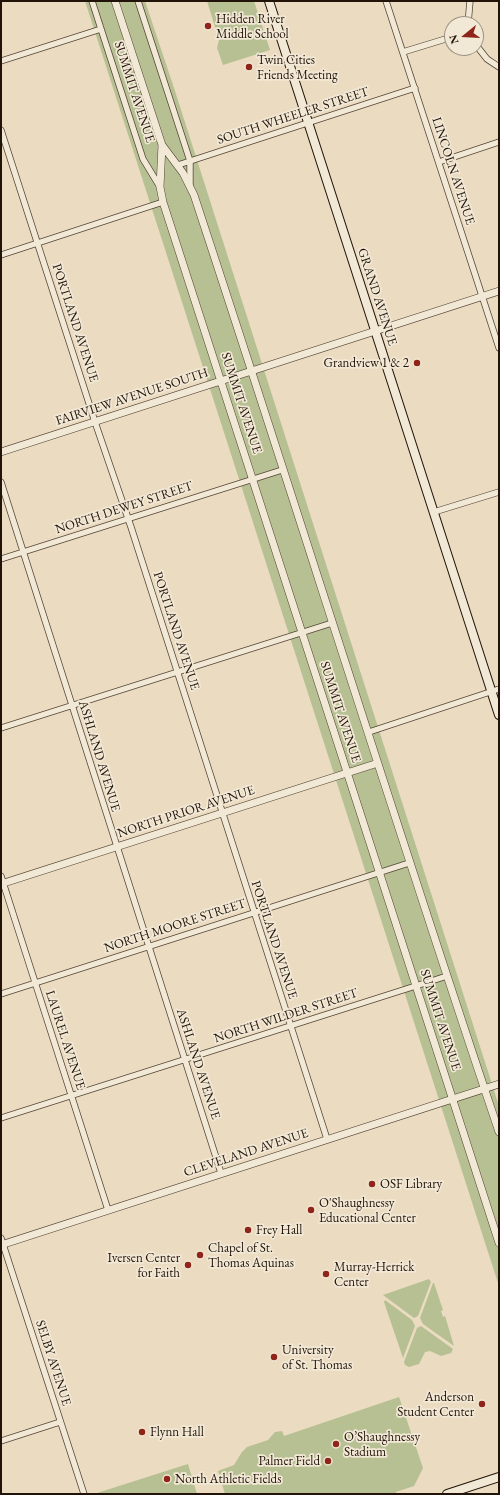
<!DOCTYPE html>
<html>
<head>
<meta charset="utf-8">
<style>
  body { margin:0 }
  #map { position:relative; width:500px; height:1495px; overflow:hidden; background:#ebdbc0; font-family:"EB Garamond",serif }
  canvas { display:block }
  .frame { position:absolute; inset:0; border:2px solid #211308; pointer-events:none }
  .north { position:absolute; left:444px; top:16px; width:40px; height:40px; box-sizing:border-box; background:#f2e8d6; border:1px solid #9e9384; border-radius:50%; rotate:252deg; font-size:11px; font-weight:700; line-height:16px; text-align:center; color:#211308 }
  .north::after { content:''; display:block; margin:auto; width:14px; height:18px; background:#8f2418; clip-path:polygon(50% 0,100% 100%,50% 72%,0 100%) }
</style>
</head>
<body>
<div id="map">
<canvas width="500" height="1495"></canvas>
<div class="frame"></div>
<div class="north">N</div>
</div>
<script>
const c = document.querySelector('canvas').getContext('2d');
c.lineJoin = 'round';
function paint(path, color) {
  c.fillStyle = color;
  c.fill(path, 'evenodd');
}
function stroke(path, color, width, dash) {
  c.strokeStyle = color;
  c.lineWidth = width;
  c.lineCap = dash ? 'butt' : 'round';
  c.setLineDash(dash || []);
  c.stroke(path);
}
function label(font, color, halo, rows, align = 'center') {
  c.font = font + ' "EB Garamond",serif';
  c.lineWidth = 3.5;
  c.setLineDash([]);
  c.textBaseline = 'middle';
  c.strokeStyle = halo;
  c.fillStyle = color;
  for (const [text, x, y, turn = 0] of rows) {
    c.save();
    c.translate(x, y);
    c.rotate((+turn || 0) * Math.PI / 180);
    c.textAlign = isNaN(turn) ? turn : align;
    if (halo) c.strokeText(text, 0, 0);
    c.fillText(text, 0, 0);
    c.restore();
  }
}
paint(new Path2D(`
  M85,1H145L174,88L499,1106V1286Z
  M207,1H254L270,50L223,65L217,48L219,40Z
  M429,1279L431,1282L418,1316L414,1318L383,1295Z
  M434,1283L443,1310L441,1311L443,1317L445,1316L454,1346L423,1324L420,1318L433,1283Z
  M385,1300L412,1320L415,1326L403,1358L384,1302Z
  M421,1326L453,1349L451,1353L441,1356L430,1351L425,1352L419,1364L409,1367L405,1365L404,1362L417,1328Z
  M399,1397L423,1468L414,1486L396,1492V1494H225L218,1471L234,1465L242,1452L247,1447L268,1440L275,1432L282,1431L284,1436Z
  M188,1464L197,1494L97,1493Z`), '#b6c093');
const minor = new Path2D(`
  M92,1L143,159L160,187
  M138,1L190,161V186
  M386,1L499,348
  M468,24L470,1
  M476,45L487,59L499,67
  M403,52L452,37
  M1,61L101,29
  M1,130L95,422L131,527L327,1139
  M439,162L499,142
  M178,165L415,88
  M1,255L163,202
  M1,482L221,1173
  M434,512L499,492
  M1,559L282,470
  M1,728L332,623
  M369,732L499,689
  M1,876L108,1210
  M1,994L409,863
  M1,1118L447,976
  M1,1238L84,1494
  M1,1441L60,1422`);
const tertiary = new Path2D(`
  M115,1L162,145L160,187L163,202L499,1243
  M162,145L183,173L194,195C297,507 394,821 499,1132
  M1,452L499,291
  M1,884L378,763
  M1,1245L499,1084`);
const secondary = new Path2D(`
  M269,1L499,715
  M447,1494L499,1477`);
stroke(minor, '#544536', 7);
stroke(tertiary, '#544536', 8);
stroke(secondary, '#211308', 10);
stroke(minor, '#f2e8d6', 5.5);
stroke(tertiary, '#f2e8d6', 7);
stroke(secondary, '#f2e8d6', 8);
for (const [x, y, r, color] of [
  [208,26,4,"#8f2418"],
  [249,67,4,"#8f2418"],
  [417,363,4,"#8f2418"],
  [372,1184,4,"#8f2418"],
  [311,1210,4,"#8f2418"],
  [248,1230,4,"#8f2418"],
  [200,1255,4,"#8f2418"],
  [188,1265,4,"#8f2418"],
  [326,1274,4,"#8f2418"],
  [274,1357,4,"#8f2418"],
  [482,1404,4,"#8f2418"],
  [142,1432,4,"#8f2418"],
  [336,1444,4,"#8f2418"],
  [328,1461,4,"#8f2418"],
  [167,1479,4,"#8f2418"]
]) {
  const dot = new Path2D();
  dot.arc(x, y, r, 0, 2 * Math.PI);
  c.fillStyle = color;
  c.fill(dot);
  stroke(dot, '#f2e8d6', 1.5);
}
label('13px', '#211308', '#f2e8d6', [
  ["Hidden River",216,19],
  ["Middle School",216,34],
  ["Twin Cities",257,60],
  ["Friends Meeting",257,75],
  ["Grandview 1 & 2",409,363,"right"],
  ["OSF Library",380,1184],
  ["O'Shaughnessy",319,1203],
  ["Educational Center",319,1218],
  ["Frey Hall",256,1230],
  ["Chapel of St.",208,1248],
  ["Thomas Aquinas",208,1263],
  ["Iversen Center",180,1258,"right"],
  ["for Faith",180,1273,"right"],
  ["Murray-Herrick",334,1267],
  ["Center",334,1282],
  ["University",282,1350],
  ["of St. Thomas",282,1365],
  ["Anderson",474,1397,"right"],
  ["Student Center",474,1412,"right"],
  ["Flynn Hall",150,1432],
  ["O’Shaughnessy",344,1437],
  ["Stadium",344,1452],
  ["Palmer Field",320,1461,"right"],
  ["North Athletic Fields",175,1479]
], 'left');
label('13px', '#211308', '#f2e8d6', [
  ["SUMMIT AVENUE",134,92,72],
  ["SOUTH WHEELER STREET",293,116,-18],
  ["LINCOLN AVENUE",453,171,72],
  ["GRAND AVENUE",377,297,72],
  ["PORTLAND AVENUE",75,323,72],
  ["FAIRVIEW AVENUE SOUTH",132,397,-18],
  ["SUMMIT AVENUE",241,403,72],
  ["NORTH DEWEY STREET",124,508,-18],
  ["PORTLAND AVENUE",176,631,72],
  ["SUMMIT AVENUE",340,712,72],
  ["ASHLAND AVENUE",99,756,73],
  ["NORTH PRIOR AVENUE",186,812,-18],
  ["NORTH MOORE STREET",175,926,-18],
  ["PORTLAND AVENUE",274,940,72],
  ["NORTH WILDER STREET",286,1016,-18],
  ["SUMMIT AVENUE",440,1020,72],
  ["LAUREL AVENUE",65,1040,72],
  ["ASHLAND AVENUE",198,1064,72],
  ["CLEVELAND AVENUE",246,1153,-18],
  ["SELBY AVENUE",53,1363,72]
]);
</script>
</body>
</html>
